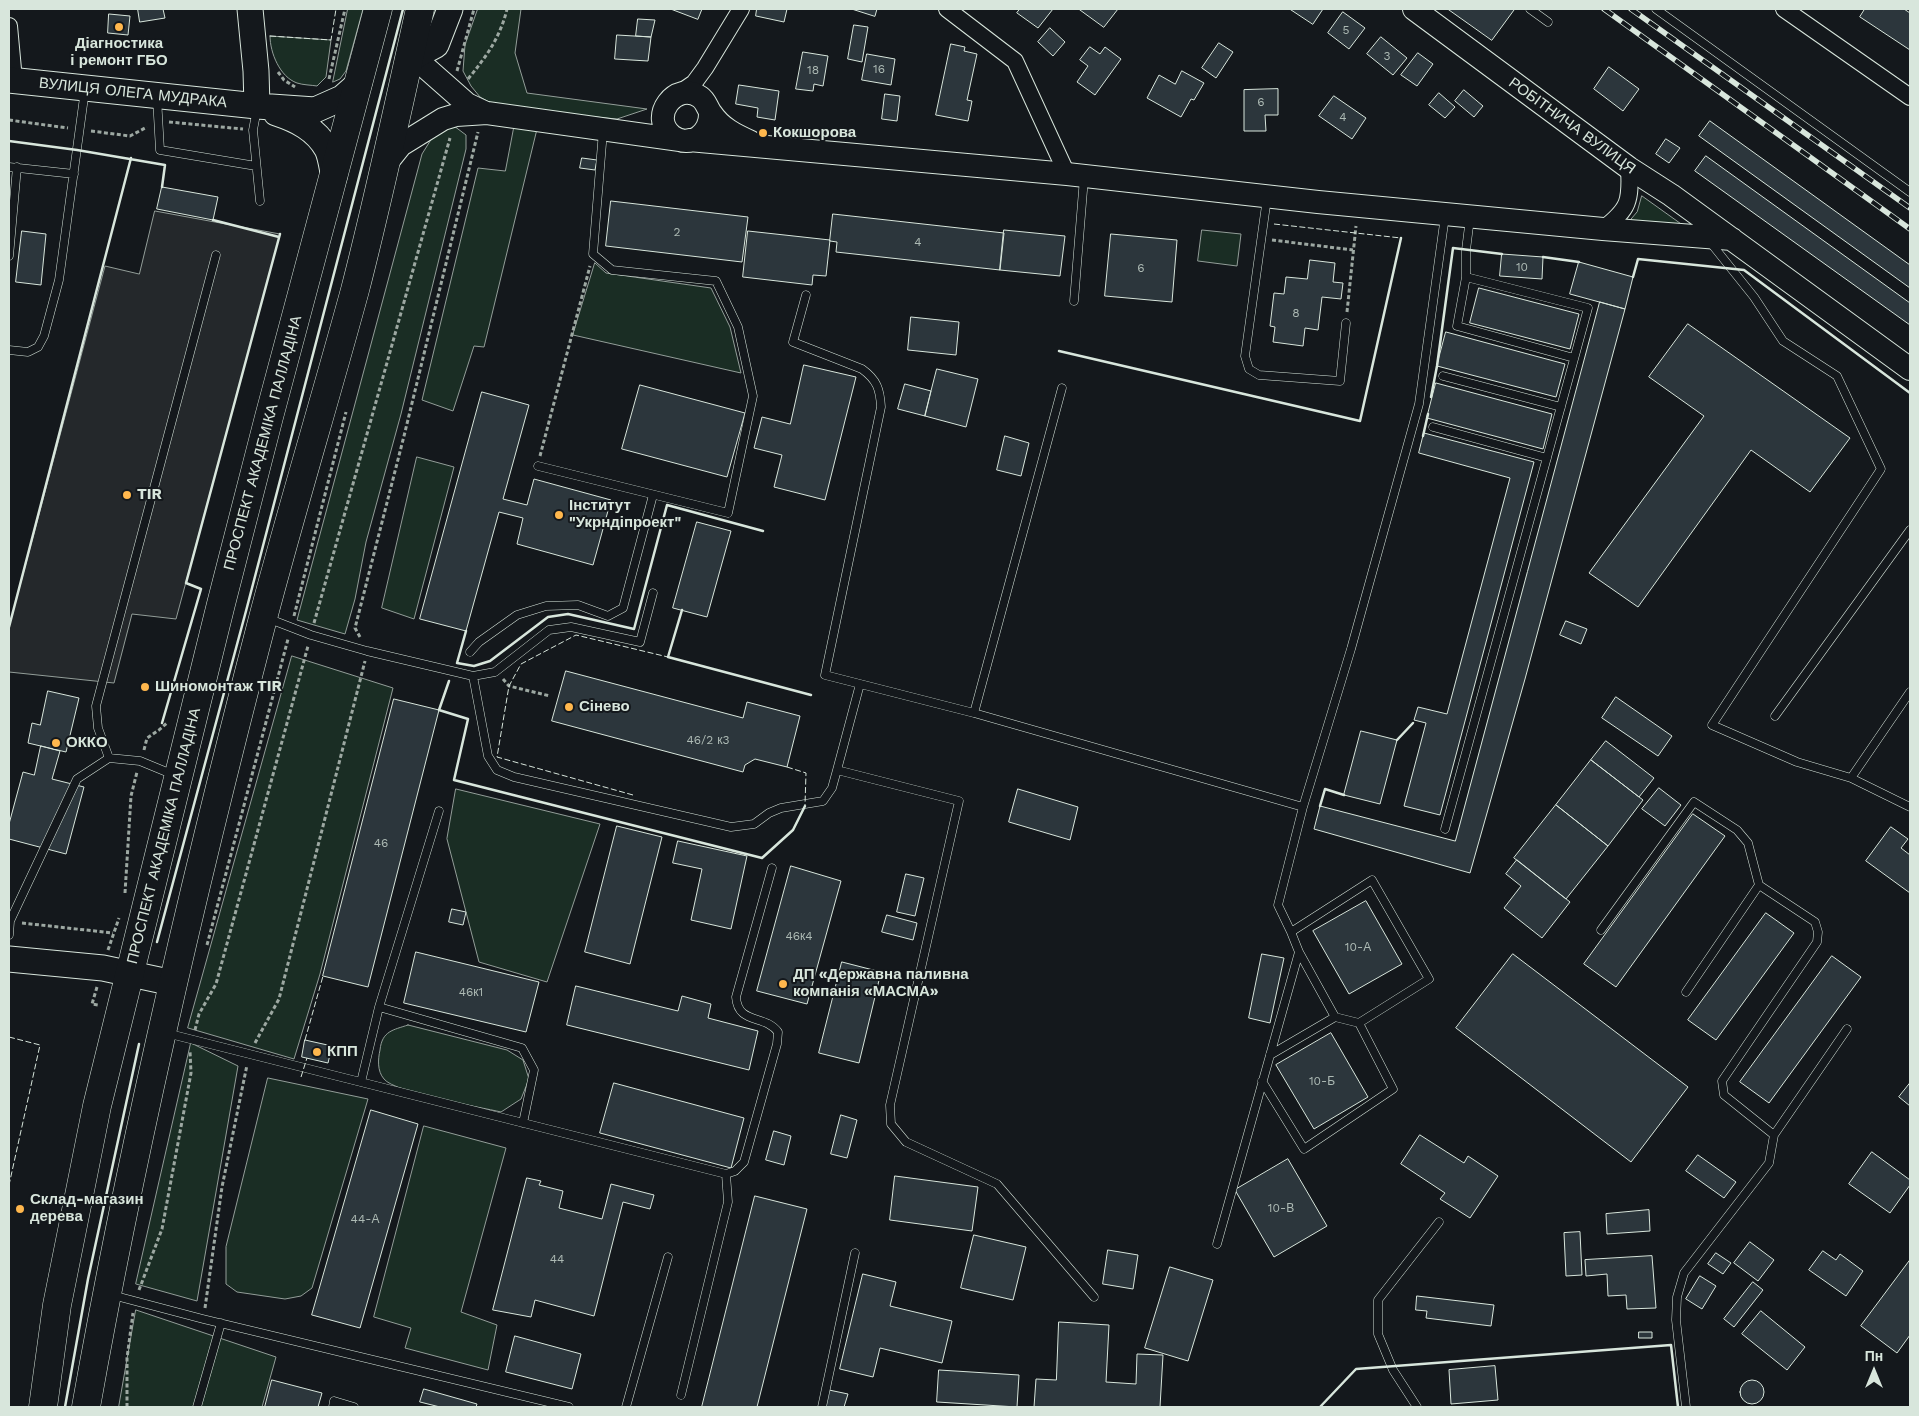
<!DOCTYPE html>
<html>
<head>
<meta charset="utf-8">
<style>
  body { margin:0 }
  #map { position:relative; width:1919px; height:1416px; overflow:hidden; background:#14181c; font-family:"Work Sans",sans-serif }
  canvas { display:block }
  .frame { position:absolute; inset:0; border:10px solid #d8e6dc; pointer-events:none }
  .north { position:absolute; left:1849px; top:1346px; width:50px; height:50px; -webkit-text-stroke:4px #14181c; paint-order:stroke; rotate:0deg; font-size:14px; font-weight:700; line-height:20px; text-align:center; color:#d8e6dc }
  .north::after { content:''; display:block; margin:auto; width:18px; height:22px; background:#d8e6dc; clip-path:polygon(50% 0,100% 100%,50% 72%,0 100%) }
</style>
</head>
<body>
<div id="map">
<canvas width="1919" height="1416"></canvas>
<div class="frame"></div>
<div class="north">Пн</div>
</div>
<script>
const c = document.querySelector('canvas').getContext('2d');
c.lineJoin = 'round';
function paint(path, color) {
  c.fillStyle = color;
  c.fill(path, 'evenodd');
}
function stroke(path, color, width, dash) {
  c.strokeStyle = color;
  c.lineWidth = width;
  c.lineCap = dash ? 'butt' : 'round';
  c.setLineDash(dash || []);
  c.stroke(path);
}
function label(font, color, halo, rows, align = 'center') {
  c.font = font + ' "Work Sans",sans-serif';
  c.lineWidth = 4;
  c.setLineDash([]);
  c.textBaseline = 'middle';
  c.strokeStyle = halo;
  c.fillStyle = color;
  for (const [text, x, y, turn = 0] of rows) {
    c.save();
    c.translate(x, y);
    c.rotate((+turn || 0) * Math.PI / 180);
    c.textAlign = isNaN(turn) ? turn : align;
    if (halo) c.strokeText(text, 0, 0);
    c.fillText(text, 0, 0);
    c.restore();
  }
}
const green = new Path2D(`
  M348,9H363L346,71L340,79L333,82Z
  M478,9H521L515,53L527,93L647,109L617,119L500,108L480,97L471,86L463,71L465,45Z
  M270,36L331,40L326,77L317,86C311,85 303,85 297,83C280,77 270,53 270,36Z
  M454,126L466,135V149L401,414L366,542L355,599L345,634L297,620L422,154L432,138Z
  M514,128L537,129L484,347L474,346L453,411L422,400L478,168L505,171Z
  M1642,196L1691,231L1626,225L1637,212Z
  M1202,230L1241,234L1237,266L1198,261Z
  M595,263L606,273L711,288L730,327L741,373L573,335Z
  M417,457L454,467L414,619L382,608Z
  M292,656L393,688L320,974L294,1059L188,1028Z
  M456,789L600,824L547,982L479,962L447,839Z
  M408,1025L507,1050L523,1060L529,1079L521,1099L501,1112C480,1107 395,1093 384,1079C377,1071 378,1059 380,1050C382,1031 393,1030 408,1025Z
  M191,1043L238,1066L197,1301L136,1284Z
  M268,1078L368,1099L312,1288L301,1296L285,1299L237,1292L226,1284V1247Z
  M424,1126L506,1148L461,1312L497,1325L488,1370L405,1348L411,1328L374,1317Z
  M136,1310L276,1357L262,1407H119Z`);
paint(green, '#1a2d24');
stroke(green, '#939e99', 1);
const parking = new Path2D(`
  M155,211L280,234L176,619L132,614L114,683L9,672V627L105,266L139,274Z`);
paint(parking, '#24282b');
stroke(parking, '#939e99', 1);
const building = new Path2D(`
  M138,9H163L165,18L140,22Z
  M671,9H702L698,19Z
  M757,9H787L784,22L756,16Z
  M852,9H877L875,16Z
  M1020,9H1053L1038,28L1017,13Z
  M1079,9H1118L1104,27Z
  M1290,9H1323L1313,24Z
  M1448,9H1513L1514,10L1492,40Z
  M1865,9H1904L1910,13V50L1860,17Z
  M1343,12L1365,28L1349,49L1328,33Z
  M109,14L130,16L128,35L108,33Z
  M638,19L655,20L651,37L636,36Z
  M854,25L868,27L862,62L848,59Z
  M1050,28L1065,42L1053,56L1038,42Z
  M617,35L651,37L648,61L615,59Z
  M1381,37L1407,58L1393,75L1367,54Z
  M1219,43L1233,52L1216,78L1202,68Z
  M951,44L965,47L964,51L977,54L967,100L972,101L968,121L936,115Z
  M1090,47L1100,54L1105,47L1121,59L1095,95L1077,82L1088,66L1080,60Z
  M803,52L828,56L823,86L814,84L813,91L796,89Z
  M1418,53L1433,64L1417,86L1401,75Z
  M867,54L895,59L891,85L862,80Z
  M1609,67L1639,89L1623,111L1594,89Z
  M1182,71L1204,83L1194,100L1191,99L1181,117L1147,98L1159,75L1175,84Z
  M739,85L779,91L775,120L757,117L758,108L736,104Z
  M1278,89V115H1265L1266,131H1244V90Z
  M1464,90L1483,106L1474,117L1455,101Z
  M1439,93L1455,107L1445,118L1429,105Z
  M885,94L900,96L897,121L882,119Z
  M1334,96L1366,118L1352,139L1319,116Z
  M1710,121L1910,265V288L1699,136Z
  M1666,139L1680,148L1669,163L1656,154Z
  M1706,156L1910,303V325L1695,171Z
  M582,158L597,160L595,170L580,168Z
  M162,187L218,197L213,220L157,209Z
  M611,201L748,217L742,262L606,246Z
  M833,214L1004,233L1000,270L836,252L837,242L830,241Z
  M1004,230L1065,236L1060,276L1000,270Z
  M22,231L46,234L41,285L16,282Z
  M748,231L830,240L826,276L813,275L812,285L743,277Z
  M1111,234L1177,240L1172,302L1105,296Z
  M1502,254L1543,257L1542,279L1500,276Z
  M1310,260L1335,263L1333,282L1343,283L1341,299L1322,297L1318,330L1305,328L1303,346L1273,342L1275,327L1270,326L1274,293L1284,294L1286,277L1307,279Z
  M1579,262L1633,277L1625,309L1570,294Z
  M1479,288L1579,314L1570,349L1470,323Z
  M1600,302L1625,309L1525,679L1470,873L1314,829L1320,806L1455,841Z
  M911,317L959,322L956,355L908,350Z
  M1688,324L1850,438L1810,492L1751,450L1638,607L1589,573L1704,416L1649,377Z
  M1446,332L1565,364L1556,397L1437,366Z
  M804,365L856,377L825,500L774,487L782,455L754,448L762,417L790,424Z
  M937,369L978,379L966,427L925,416Z
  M1436,383L1552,414L1543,449L1427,418Z
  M905,384L931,391L925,416L898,409Z
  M640,385L745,413L727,477L622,449Z
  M482,392L529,405L503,499L527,505L534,479L611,500L593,565L517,544L523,518L499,512L466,631L420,619Z
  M1424,433L1534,462L1440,815L1404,806L1426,723L1414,720L1418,707L1447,714L1510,478L1419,453Z
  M1005,436L1029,443L1021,476L997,470Z
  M697,522L731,531L707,617L673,608Z
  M1566,621L1587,629L1581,644L1560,635Z
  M566,671L743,718L747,702L800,716L787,767L755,759L745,765L743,772L552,721Z
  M48,691L79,698L66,752L28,743L32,723L40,725Z
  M1616,697L1672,736L1658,756L1602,718Z
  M394,699L439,710L368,987L323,976Z
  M1361,731L1397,740L1380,804L1344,795Z
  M1606,741L1654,778L1639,797L1591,760Z
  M41,746L60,751L52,779L84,787L66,854L9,839V824L23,772L34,775Z
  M1591,760L1643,800L1608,846L1556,805Z
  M1659,788L1681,805L1665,826L1642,809Z
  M1018,789L1078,807L1070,840L1009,822Z
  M1556,805L1608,846L1566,899L1514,858Z
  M1693,814L1725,836L1616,987L1584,964Z
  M617,826L662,837L630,964L585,952Z
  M1891,827L1908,839L1901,848L1910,855V893L1866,861Z
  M678,841L747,856L731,929L691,920L702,869L673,863Z
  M1517,860L1570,902L1542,938L1504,908L1521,886L1506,874Z
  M791,866L841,881L807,1004L757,991Z
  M906,874L924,878L915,916L897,912Z
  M1366,901L1402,964L1349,994L1313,931Z
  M452,909L466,912L463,925L449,922Z
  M1766,913L1794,933L1716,1040L1688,1020Z
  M887,915L917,923L913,940L882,932Z
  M416,952L539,982L526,1032L404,1003Z
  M1262,954L1284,958L1270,1023L1249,1018Z
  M1513,954L1688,1087L1631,1162L1456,1028Z
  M1832,956L1861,977L1769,1103L1740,1082Z
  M842,962L881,972L859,1063L819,1053Z
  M576,986L678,1011L682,996L711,1004L708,1018L758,1031L749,1070L567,1025Z
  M1331,1033L1368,1097L1314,1129L1276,1065Z
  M305,1040L332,1046L328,1063L302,1057Z
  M614,1083L744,1118L731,1168L600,1133Z
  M1910,1083V1106L1899,1097Z
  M371,1110L418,1124L360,1328L312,1315Z
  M841,1115L857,1120L847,1158L831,1154Z
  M774,1131L791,1136L784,1165L766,1160Z
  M1420,1135L1464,1163L1468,1156L1498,1176L1470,1218L1440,1199L1445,1193L1401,1164Z
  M1872,1152L1910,1180V1185L1890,1213L1849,1184Z
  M1698,1155L1736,1182L1724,1198L1686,1171Z
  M1288,1159L1327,1226L1274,1257L1235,1190Z
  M895,1176L978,1187L972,1231L890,1220Z
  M527,1178L541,1181L539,1185L563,1191L559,1208L602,1219L611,1184L654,1195L650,1209L623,1202L594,1316L535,1300L531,1317L493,1310Z
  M755,1196L807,1209L757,1407H702Z
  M1649,1210L1650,1231L1607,1234L1606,1214Z
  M1580,1232L1582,1275L1566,1276L1564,1233Z
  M974,1235L1026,1247L1013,1300L961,1288Z
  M1750,1242L1774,1260L1758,1281L1734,1263Z
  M1108,1250L1138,1255L1133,1289L1103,1284Z
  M1823,1251L1836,1260L1840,1254L1863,1271L1846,1296L1809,1270Z
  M1716,1253L1731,1263L1723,1274L1708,1264Z
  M1652,1256L1656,1308L1627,1309L1626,1295L1608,1296L1607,1274L1586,1276L1585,1260Z
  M1910,1260V1335L1897,1353L1861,1326Z
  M1170,1267L1213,1280L1188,1361L1145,1348Z
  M863,1274L896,1282L890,1306L952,1321L942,1363L880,1348L873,1377L840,1369Z
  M1700,1276L1716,1286L1702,1309L1686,1299Z
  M1753,1282L1763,1290L1734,1327L1724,1319Z
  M1417,1296L1494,1305L1491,1326L1426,1318L1427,1311L1416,1310Z
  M1761,1311L1805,1347L1787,1370L1742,1334Z
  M1059,1322L1109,1325L1106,1382L1136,1384L1137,1354L1163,1355L1160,1407H1034L1036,1379L1056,1380Z
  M1639,1332H1652V1338H1639Z
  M515,1336L581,1354L572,1389L506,1372Z
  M1495,1366L1498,1400L1451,1404L1449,1370Z
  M939,1370L1019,1375L1017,1407L937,1402Z
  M272,1380L322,1393L318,1407H265Z
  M1740 1392a12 12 0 1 1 24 0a12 12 0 1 1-24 0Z
  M424,1389L477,1404L476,1407H440L420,1402Z
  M829,1390L848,1394L844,1407H825Z`);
paint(building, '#2c363c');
stroke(building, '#d8e6dc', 1);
const lane = new Path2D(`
  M1530,9L1548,22
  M1656,9L1910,192
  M157,98L160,150L256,166
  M257,109L253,130L260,201
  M9,167L74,174
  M1267,198L1245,356L1249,369L1259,375L1340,381L1346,323
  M1710,242L1754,297L1783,341L1837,376L1881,469L1712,725L1797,762L1851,778L1910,807
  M9,256L17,167
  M1466,277L1457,326L1574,358
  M806,295L793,342L862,369C877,380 880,389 881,407L825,675L974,713L1303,807
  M1074,301L1084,178
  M9,350L28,352L38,347L44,336L59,280L85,90
  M1443,376L1561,407
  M1433,427L1547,458
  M538,466L728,513L753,396L738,327L716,281L612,270L593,254L603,131
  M267,618L311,635L367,651L473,676L495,672L549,630L571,627L640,642L653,593
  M470,652L479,642L517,615L546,606L578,605L608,616L623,608L653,495
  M473,676L488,756L497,770L514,777L731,827L754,824L769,813L781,808L823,801L832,788L837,770L959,801L890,1105L891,1124L906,1142L997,1184L1094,1297
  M974,713L1062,388
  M1775,716L1910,530
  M109,758L98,728L96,706L216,255
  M837,770L860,684
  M1851,778L1910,692
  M1445,829L1588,308L1466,277V250L1470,218
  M1601,930L1694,802L1737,830L1748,843L1759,885L1815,922L1818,932L1817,942L1722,1081L1724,1095L1774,1135
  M1291,932L1372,880L1429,979L1359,1023L1335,1017L1299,952
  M9,935L10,921L77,779L109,758L140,761L174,775
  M1686,992L1759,885
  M379,1007L522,1048L534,1070L523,1123
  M166,1033L726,1174L735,1171L744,1162L777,1044L778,1032C765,1014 738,1025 736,997L772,868
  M1270,1055L1335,1017
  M1262,1081L1304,1149L1393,1089L1359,1023
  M361,1082L379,1007L439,811
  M1217,1244L1299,952L1291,932L1278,905L1303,807L1351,649L1419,404L1445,216
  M112,1295L203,1319L569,1407
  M681,1395L728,1202L726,1174
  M197,1407L221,1323
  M333,1407L334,1401L354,1407
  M626,1407L668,1257
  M822,1407L855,1253
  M1417,1407L1393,1370L1378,1334V1300L1439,1222
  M1686,1407L1676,1320L1677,1297L1684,1273L1769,1163L1774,1135L1847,1029`);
const street = new Path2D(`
  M947,9L1015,61L1067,174
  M1784,9L1910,97
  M9,26L14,80
  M678,94L694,83L705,68L741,9
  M1603,229C1629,209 1631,201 1629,168`);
const secondary = new Path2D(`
  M1414,9L1629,168L1671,195L1910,369
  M408,60L425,67L467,104L486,113
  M710,112C711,133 691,150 672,136C648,117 676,80 700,97C706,101 707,108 711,113C721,128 735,135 751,142
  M689,140L1067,174L1318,202L1603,229L1732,239
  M385,165L401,145L443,119L456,115L487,113L680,140`);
const primary = new Path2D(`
  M250,9L256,71L257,106
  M408,60L436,45L450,9
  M9,80L257,106L315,110L342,98L359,83
  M276,113C297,120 316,129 327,149C331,157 332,169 334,177
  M9,959L103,968L173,983`);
const highway = new Path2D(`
  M43,1407L57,1305L97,1106L221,604L269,417L378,9
  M86,1407C133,1142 195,879 263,618C292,508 325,400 355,290C379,197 399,103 420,9`);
stroke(lane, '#d8e6dc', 9);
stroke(street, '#d8e6dc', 18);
stroke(secondary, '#d8e6dc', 24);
stroke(primary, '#d8e6dc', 27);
stroke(highway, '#d8e6dc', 29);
stroke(new Path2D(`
  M457,71L474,9
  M278,72L284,80L295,87
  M329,79L345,9
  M468,79C486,57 500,38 507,9
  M9,120L68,128
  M169,122L243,129
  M91,131L130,136L147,127
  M1272,240L1353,250
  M1347,312L1356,226
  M540,456L590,266
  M294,616L346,412
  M314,623L450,138
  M360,637L355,628L404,436L478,132
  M503,679L509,686L550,696
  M144,750L147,738L159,730L168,722
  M125,893L131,796L137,772
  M22,923L113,933
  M207,945L288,639
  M108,950L119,918
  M97,987L92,1004L98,1005V1007
  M195,1030L199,1014L216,984L308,646
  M255,1043L279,999L365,661
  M139,1290L162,1229L191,1073L190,1051
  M205,1308L222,1187L247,1065
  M127,1407V1358L133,1313`), '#9da8a2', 3, [4, 2.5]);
stroke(lane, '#14181c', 8);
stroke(street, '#14181c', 16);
stroke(secondary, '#14181c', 22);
stroke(primary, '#14181c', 25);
stroke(highway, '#14181c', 28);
const rail = new Path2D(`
  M1604,9L1910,229
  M1631,9L1910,208`);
stroke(rail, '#d8e6dc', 5.5);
stroke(rail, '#14181c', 4, [11]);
stroke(new Path2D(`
  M270,36L331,40L336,9
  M1274,224L1401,238
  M787,767L806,773L805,805
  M633,795L497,757L509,686L521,664L576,635L668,657
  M9,1037L40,1045L9,1185
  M305,1040L323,976
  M301,1077L307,1058`), '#d8e6dc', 1, [6, 2.5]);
stroke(new Path2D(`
  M9,141L77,150L165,165L162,187
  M213,220L279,237
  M1543,257L1579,262
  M1633,277L1638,259L1744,270L1910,393
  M1059,351L1360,421L1401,238
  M1431,397L1437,366L1453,248L1502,254
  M1423,436L1428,414
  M682,610L668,657L811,695
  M9,627L131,158
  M466,631L457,663L474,666L490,661L548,617L568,614L634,629L667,505L763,531
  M449,681L439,710L468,719L454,780L762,858L793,830L805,806
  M162,723L201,589L186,583L280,234
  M1397,740L1413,723
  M1320,806L1325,789L1344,795
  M157,942L246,611L403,9
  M65,1407L88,1279L139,1044
  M1320,1407L1356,1369L1671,1345L1678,1407`), '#d8e6dc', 2.5);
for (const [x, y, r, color] of [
  [119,27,5,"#ffb74d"],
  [763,133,5,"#ffb74d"],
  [127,495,5,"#ffb74d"],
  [559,515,5,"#ffb74d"],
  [145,687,5,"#ffb74d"],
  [569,707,5,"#ffb74d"],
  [56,743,5,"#ffb74d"],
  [783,984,5,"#ffb74d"],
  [317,1052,5,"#ffb74d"],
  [20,1209,5,"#ffb74d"]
]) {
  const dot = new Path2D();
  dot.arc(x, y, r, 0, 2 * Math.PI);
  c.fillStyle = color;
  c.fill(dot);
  stroke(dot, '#14181c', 2);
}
label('12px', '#adbab4', null, [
  ["5",1346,30],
  ["3",1387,56],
  ["16",879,69],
  ["18",813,70],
  ["6",1261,102],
  ["4",1343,117],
  ["2",677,232],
  ["4",918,242],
  ["10",1522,267],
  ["6",1141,268],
  ["8",1296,313],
  ["46/2 к3",708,740],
  ["46",381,843],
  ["46к4",799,936],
  ["10-А",1358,947],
  ["46к1",471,992],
  ["10-Б",1322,1081],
  ["10-В",1281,1208],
  ["44-А",365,1219],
  ["44",557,1259]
]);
label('bold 15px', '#d8e6dc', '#14181c', [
  ["Діагностика",119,44,"center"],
  ["і ремонт ГБО",119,61,"center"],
  ["Кокшорова",773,133],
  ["TIR",137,495],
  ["Інститут",569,506],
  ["\"Укрндіпроект\"",569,523],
  ["Шиномонтаж TIR",155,687],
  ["Сінево",579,707],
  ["ОККО",66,743],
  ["ДП «Державна паливна",793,975],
  ["компанія «МАСМА»",793,992],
  ["КПП",327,1052],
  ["Склад-магазин",30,1200],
  ["дерева",30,1217]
], 'left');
label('15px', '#d8e6dc', '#14181c', [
  ["ВУЛИЦЯ ОЛЕГА МУДРАКА",133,93,6],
  ["РОБІТНИЧА ВУЛИЦЯ",1572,126,36],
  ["ПРОСПЕКТ АКАДЕМІКА ПАЛЛАДІНА",263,443,-75],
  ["ПРОСПЕКТ АКАДЕМІКА ПАЛЛАДІНА",164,836,-76]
]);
</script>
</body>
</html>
